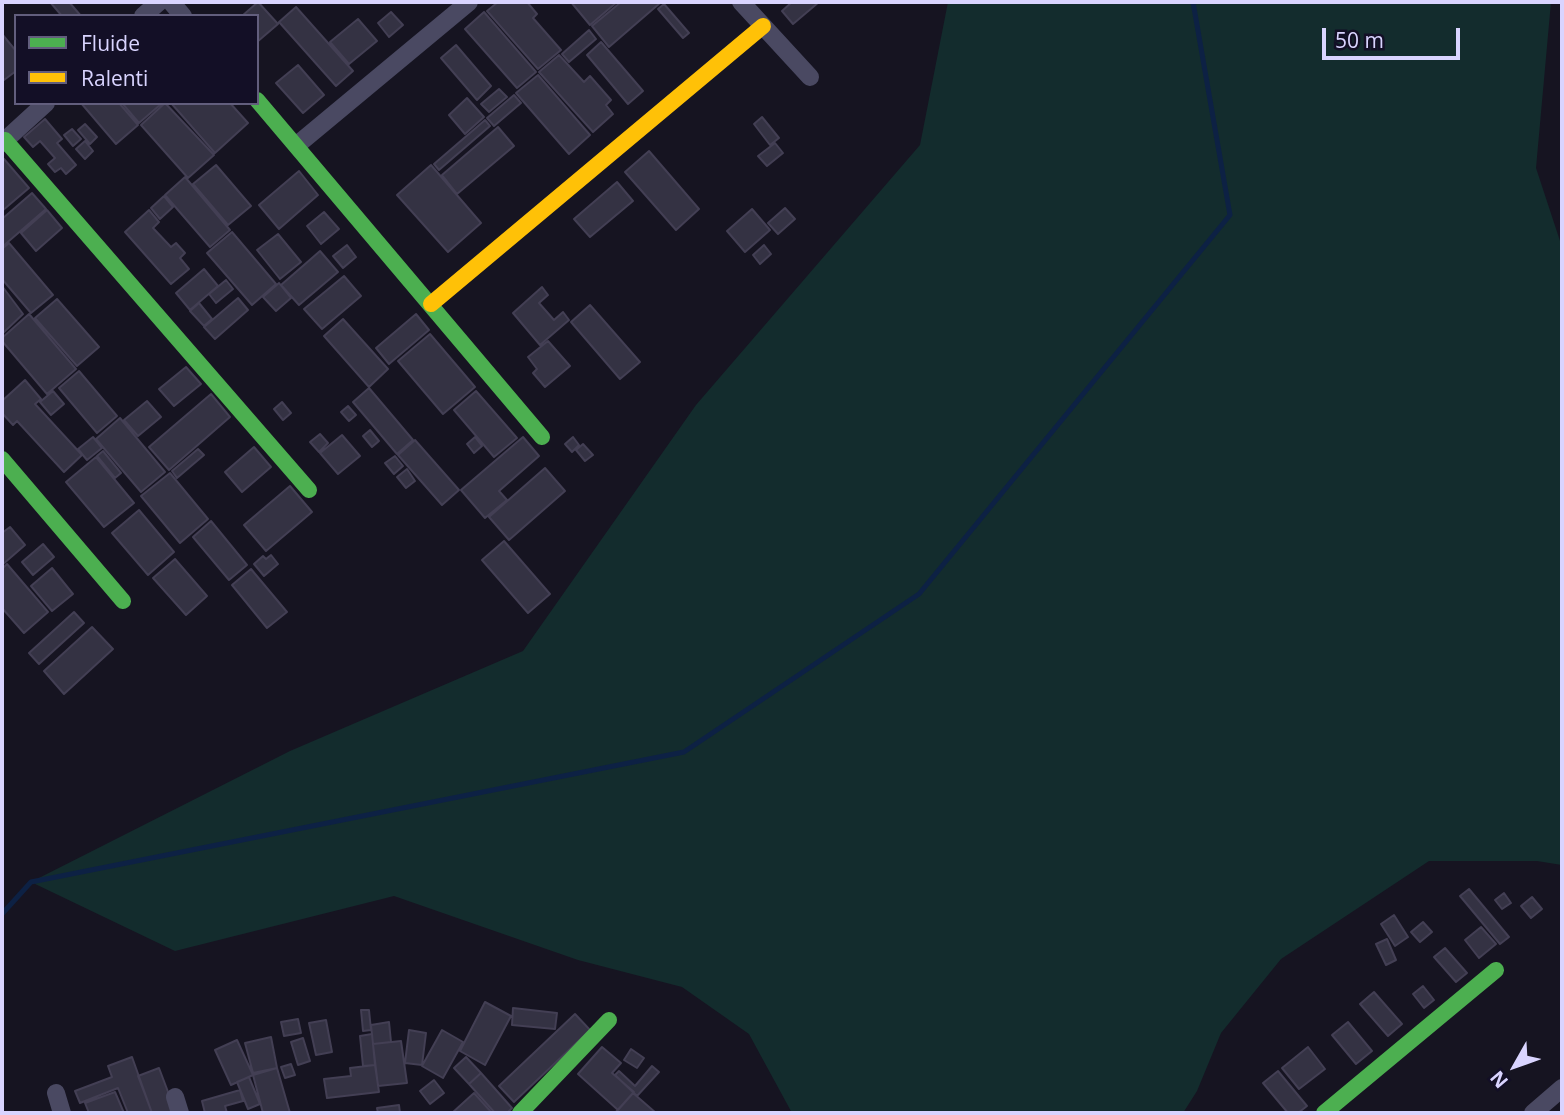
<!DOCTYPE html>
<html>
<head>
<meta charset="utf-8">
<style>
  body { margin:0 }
  #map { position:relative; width:1564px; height:1115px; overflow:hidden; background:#161421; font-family:"Open Sans",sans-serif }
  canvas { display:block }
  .frame { position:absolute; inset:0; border:4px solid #d9d4ff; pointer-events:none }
  .legend { position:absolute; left:14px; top:14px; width:245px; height:91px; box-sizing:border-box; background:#130f26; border:2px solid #625e7d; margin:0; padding:9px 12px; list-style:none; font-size:21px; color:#d9d4ff }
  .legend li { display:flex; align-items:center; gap:14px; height:35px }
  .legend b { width:35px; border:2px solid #625e7d }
  .north { position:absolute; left:1480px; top:1031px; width:70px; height:70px; -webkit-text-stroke:5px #130f26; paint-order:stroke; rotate:230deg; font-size:19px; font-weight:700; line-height:28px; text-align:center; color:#d9d4ff }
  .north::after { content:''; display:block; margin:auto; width:24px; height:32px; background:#d9d4ff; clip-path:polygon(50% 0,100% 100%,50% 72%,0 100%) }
  .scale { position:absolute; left:1322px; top:28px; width:138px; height:32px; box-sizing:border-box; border:4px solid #d9d4ff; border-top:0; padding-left:9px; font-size:21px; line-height:24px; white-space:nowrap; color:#d9d4ff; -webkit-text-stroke:5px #130f26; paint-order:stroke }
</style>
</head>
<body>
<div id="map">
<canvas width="1564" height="1115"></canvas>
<div class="frame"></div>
<ul class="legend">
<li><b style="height:9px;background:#4caf50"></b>Fluide</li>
<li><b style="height:9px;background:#ffc107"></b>Ralenti</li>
</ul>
<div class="north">N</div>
<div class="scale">50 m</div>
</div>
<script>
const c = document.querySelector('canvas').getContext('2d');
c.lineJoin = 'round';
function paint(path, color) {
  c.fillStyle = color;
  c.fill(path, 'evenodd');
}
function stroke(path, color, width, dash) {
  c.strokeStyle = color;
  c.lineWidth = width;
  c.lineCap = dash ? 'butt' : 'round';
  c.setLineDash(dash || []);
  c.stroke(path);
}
paint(new Path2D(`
  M948,2H1551L1536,168L1562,247V865L1537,861H1429L1281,959L1221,1033L1197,1091L1183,1113H792L749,1034L682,987L578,960L394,896L175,951L31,882L290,751L523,651L696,405L920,145Z`), '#132c2d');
stroke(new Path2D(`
  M2,914L31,882L684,752L919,594L1230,215L1193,2`), '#0d2144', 5);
const building = new Path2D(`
  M50,2H69L81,16H62Z
  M258,2L278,24L257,42V16H242Z
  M498,2H527L537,14L533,18L561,50L538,69L487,11Z
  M571,2H617L590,25Z
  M621,2L660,3L609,47L592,26Z
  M792,2H819L793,24L782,11Z
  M664,4L689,33L683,38L658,9Z
  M296,7L353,71L336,86L279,22Z
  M391,12L403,25L389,37L378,23Z
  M484,12L536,72L517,88L465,29Z
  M358,19L377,41L349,64L330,42Z
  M589,30L596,39L569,62L562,54Z
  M2,34L16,51V71L4,80L2,77Z
  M601,42L643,91L628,104L587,55Z
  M456,45L491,86L477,100L441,58Z
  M559,55L584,82L590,76L611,100L606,105L613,114L593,132L539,72Z
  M298,65L324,95L303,113L276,83Z
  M538,75L590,135L569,154L516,93Z
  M499,89L507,97L489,112L481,104Z
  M514,95L521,103L494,126L487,118Z
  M467,98L484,117L465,134L449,115Z
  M81,103H119L138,125L116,144Z
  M122,103H161V104L139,123Z
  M165,103L214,155L188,178L141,125Z
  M171,103H230L248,123L215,153Z
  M762,117L779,138L770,145L754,124Z
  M45,119L62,139L57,143L76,165L66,174L61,168L55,172L48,164L55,158L40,141L33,147L24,137Z
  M485,120L490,126L439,170L434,164Z
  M85,124L97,137L90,144L78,130Z
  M498,127L514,146L457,194L442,175Z
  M72,129L81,139L73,146L64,135Z
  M85,141L93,151L85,159L76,149Z
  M775,143L783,153L767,166L758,156Z
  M649,151L699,209L676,230L625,172Z
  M4,159L29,188L2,211V161Z
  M216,165L251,206L228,225L193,184Z
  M431,165L481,223L448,252L397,195Z
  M299,171L318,195L279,229L259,205Z
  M185,177L230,230L210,247L165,195Z
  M617,182L633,201L590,237L574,219Z
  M32,193L46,209L2,247V219Z
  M164,196L173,207L160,219L151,208Z
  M785,208L795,219L778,234L768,223Z
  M752,209L770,230L745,252L727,231Z
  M47,210L62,228L36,251L21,233Z
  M149,210L159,222L153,228L171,247L176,243L185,253L180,258L189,269L171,284L125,232Z
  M324,212L339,229L321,244L307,226Z
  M232,232L276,284L252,305L207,253Z
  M278,234L301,262L280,279L257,250Z
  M9,243L53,295L31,313L2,279V249Z
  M347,245L356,257L343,268L333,256Z
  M764,245L771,254L760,264L753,255Z
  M320,251L338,272L299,305L281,285Z
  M204,269L218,286L190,310L176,293Z
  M344,276L361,296L322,329L304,309Z
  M226,280L233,289L216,303L209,294Z
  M279,283L291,298L276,311L263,297Z
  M2,286L23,314L2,334Z
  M542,287L548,295L539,303L554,320L563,312L569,320L540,345L513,313Z
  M238,298L248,310L215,339L204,327Z
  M57,299L99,347L77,366L35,318Z
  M199,303L212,319L204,326L190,311Z
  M590,305L640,362L620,379L571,322Z
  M29,314L76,369L47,394L2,341V338Z
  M416,314L429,330L389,364L376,348Z
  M343,319L388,369L369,387L324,336Z
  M430,334L475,387L443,414L398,361Z
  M548,341L570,366L545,387L533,373L537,369L528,357Z
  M186,367L201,384L174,406L159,389Z
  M79,371L117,416L97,433L59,388Z
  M25,380L41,399L35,404L82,455L64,472L17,421L13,425L2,413V401Z
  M369,388L413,440L397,454L353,402Z
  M53,391L64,404L51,415L40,402Z
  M476,391L517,438L494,457L454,410Z
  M211,394L230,417L169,470L149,447Z
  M147,401L161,417L138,436L124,420Z
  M282,402L291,413L283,420L274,409Z
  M348,406L356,415L349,421L341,412Z
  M120,418L165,472L141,492L96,439Z
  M370,430L379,441L372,447L363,436Z
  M320,434L328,443L319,452L310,442Z
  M342,435L360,456L338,474L320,453Z
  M93,437L102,448L87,460L78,449Z
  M475,437L482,446L474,453L467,444Z
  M523,437L539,456L499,491L507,500L485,518L461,490Z
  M573,437L579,445L572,452L565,444Z
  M415,440L459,490L442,505L398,455Z
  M583,444L593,455L585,461L576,450Z
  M254,447L271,467L242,492L225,472Z
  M198,449L204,455L177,478L172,471Z
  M103,451L121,473L115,478L97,456Z
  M395,456L403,466L394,474L385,463Z
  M96,457L134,503L104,527L66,482Z
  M545,468L565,491L509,540L489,517Z
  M407,469L415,481L406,488L397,477Z
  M170,473L208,519L180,543L141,496Z
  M290,486L312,512L266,551L244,525Z
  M139,510L174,552L148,575L112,533Z
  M211,521L247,565L229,580L193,537Z
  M10,527L25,545L2,565V533Z
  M504,541L550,594L528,613L482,560Z
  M43,544L54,557L33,575L22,562Z
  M271,555L278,564L264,576L254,564L263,556L266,559Z
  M175,559L207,596L186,615L153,578Z
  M7,564L48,612L24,633L2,608V569Z
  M52,568L73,594L52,611L31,586Z
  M251,569L287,612L267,628L232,585Z
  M74,612L84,623L39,664L29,653Z
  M92,627L113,649L64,694L44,671Z
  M1469,889L1509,937L1500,944L1460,896Z
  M1504,893L1511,903L1502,909L1495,900Z
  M1532,897L1542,909L1531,918L1521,906Z
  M1394,915L1408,937L1395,946L1381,924Z
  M1423,922L1432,932L1420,942L1411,932Z
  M1481,927L1496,944L1479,958L1465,940Z
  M1387,939L1396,960L1386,965L1376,944Z
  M1445,948L1467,973L1456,982L1434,957Z
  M1423,986L1434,1000L1424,1008L1413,994Z
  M1374,992L1402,1024L1388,1036L1360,1004Z
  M485,1002L511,1016L485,1065L460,1051Z
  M513,1008L557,1013L555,1029L512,1025Z
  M361,1010H369L371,1030L363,1031Z
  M575,1014L590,1030L514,1102L499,1086Z
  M298,1019L301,1033L284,1036L281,1022Z
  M326,1020L332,1052L316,1055L309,1023Z
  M389,1022L391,1042L373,1044L371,1025Z
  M1348,1022L1372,1051L1356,1064L1332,1035Z
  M409,1030L426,1033L422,1065L405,1063Z
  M442,1030L463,1042L443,1078L422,1066Z
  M372,1034L375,1065L363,1066L360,1036Z
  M271,1037L277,1068L253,1073L245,1043Z
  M303,1038L310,1061L298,1065L291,1042Z
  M237,1040L253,1075L231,1085L215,1050Z
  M401,1041L407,1083L378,1086L373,1044Z
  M602,1047L621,1063L612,1073L634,1092L618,1110L578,1074Z
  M1308,1047L1325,1069L1299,1089L1282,1068Z
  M631,1049L644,1058L637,1068L624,1060Z
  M132,1057L152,1113H128L118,1088L80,1103L75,1091L112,1077L108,1066Z
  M466,1057L481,1073L469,1084L454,1068Z
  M291,1064L295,1075L285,1078L281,1067Z
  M375,1065L379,1092L327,1098L324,1079L351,1076L350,1068Z
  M652,1066L659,1072L637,1096L615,1075L619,1071L635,1086Z
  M159,1068L176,1113H152L138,1076Z
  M277,1068L290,1113H263L253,1075Z
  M1278,1071L1307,1106L1298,1113H1288L1263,1083Z
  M481,1073L512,1108L507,1113H495L469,1084Z
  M249,1077L260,1104L248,1109L237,1082Z
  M434,1080L444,1093L430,1104L420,1091Z
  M240,1090L243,1101L225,1106L227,1113H205L202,1101Z
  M115,1092L124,1113H89L85,1103Z
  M474,1093L492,1113H452Z
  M633,1093L656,1113H615Z
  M399,1105L400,1113H378L377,1108Z`);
paint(building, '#343243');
stroke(building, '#433f54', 2);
stroke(new Path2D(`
  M171,2L183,16
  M741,2L810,77
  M143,16L159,2
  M2,143L46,103
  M297,145L469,2
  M56,1093L62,1113
  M175,1097L180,1113
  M1533,1113L1562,1088`), '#4a4962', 18);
stroke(new Path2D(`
  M257,100L542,437
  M5,140L309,490
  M2,459L123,601
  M520,1113L609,1020
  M1324,1113L1496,970`), '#4caf50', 16);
stroke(new Path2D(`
  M431,304L763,26`), '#ffc107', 16);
</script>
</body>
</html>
